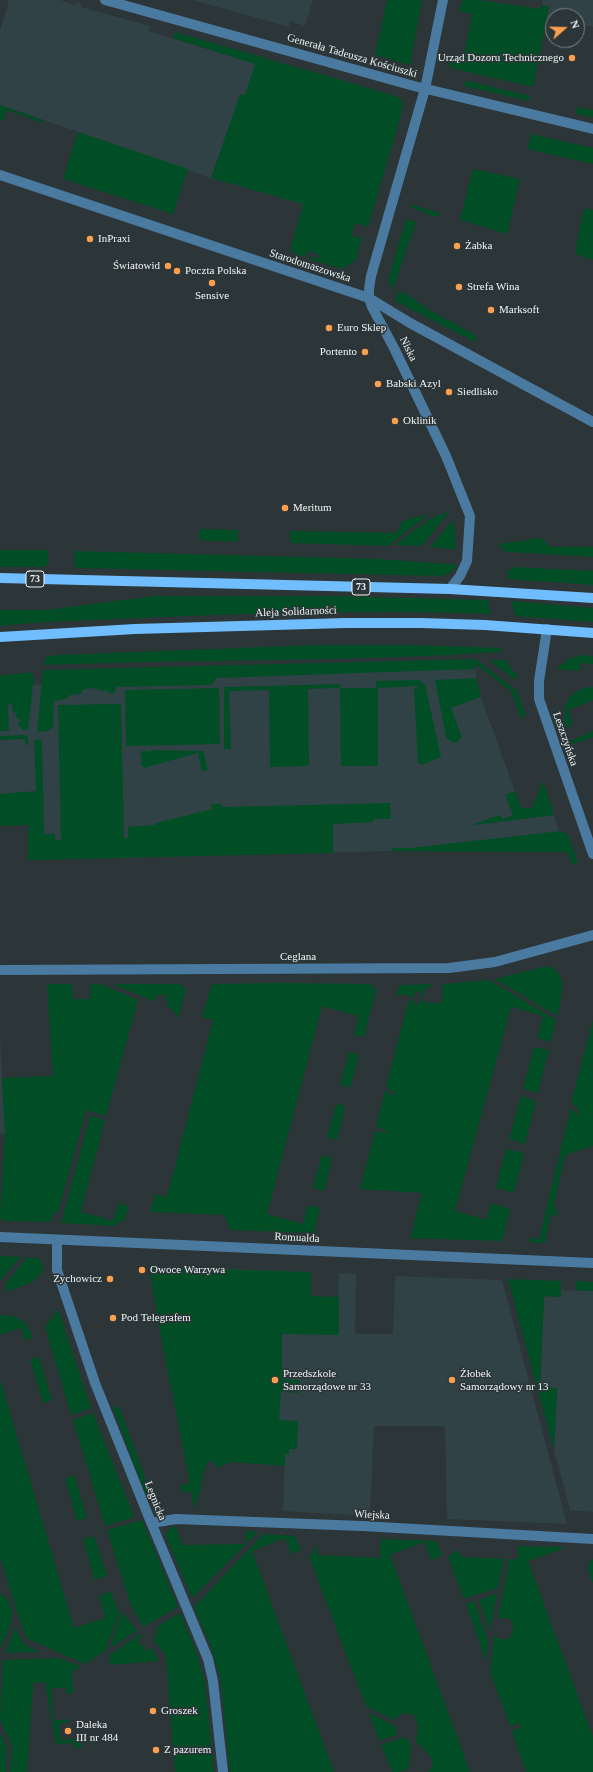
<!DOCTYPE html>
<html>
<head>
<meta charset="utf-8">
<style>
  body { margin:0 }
  #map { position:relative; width:593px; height:1772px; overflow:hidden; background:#2c3537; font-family:"Times New Roman",serif }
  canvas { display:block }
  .north { position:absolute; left:545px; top:8px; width:40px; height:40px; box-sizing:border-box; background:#2c3537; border:1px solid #7a8284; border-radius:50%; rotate:70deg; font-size:11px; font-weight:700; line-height:16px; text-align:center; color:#f0f6f8 }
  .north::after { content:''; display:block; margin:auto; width:14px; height:18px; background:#fa9f4e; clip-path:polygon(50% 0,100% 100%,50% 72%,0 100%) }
</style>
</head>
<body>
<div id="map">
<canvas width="593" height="1772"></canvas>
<div class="north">N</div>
</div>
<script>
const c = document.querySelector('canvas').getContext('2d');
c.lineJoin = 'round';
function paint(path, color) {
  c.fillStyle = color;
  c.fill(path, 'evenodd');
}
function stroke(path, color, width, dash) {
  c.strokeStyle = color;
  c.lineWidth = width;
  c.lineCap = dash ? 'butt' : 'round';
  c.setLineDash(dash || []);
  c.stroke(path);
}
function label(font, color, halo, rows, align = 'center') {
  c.font = font + ' "Times New Roman",serif';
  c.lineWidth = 3;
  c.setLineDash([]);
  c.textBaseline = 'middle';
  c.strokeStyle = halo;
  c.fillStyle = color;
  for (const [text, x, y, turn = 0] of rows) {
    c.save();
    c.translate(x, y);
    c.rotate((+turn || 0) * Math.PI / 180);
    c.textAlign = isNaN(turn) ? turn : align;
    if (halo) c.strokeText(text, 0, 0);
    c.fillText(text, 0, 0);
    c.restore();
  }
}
paint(new Path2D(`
  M9,0H60L75,5L76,2L82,4L81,7L150,26L148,31L368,98L350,218L211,178L0,105V31Z
  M193,0H313L305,26L290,21L289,27Z
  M543,0H593V27L577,24V16H553V21L546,20L549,6L542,5Z
  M475,664L476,678L481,697L521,808H551L567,852L392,851L28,860V824L0,825V682L42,685Z
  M0,1031L2,1078L5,1133H0Z
  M207,1268L311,1272V1296L338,1297L339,1273L356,1274L355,1334H393L395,1276L502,1280L567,1524L447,1519L445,1426H374L370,1516L283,1511L285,1454Z
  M561,1290L593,1291V1512L570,1510L554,1450L557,1389L540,1388L544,1296L561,1297Z`), '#314246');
paint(new Path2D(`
  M387,0H422L410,65L375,55Z
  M462,0H479L541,9L542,5L549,6L533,87L451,68L449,64L450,58L463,61L472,14L459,11Z
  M175,32L389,94L401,99L403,104L401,115L368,227L355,223L351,236L362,238L356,260L343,269L308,259L309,256L318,259L319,255L307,251L305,257L290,252L303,204L211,178L240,94L245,95L255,64L173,38Z
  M468,81L530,96L529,101L464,86V84Z
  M0,105L43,120L42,123L7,110L3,121L0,120Z
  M577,107L593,110V117L576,114Z
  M78,132L188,169L173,214L63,179Z
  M531,134L593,148V164L527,149Z
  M473,169L520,179L507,234L460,220Z
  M410,204L442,214L435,217L410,207Z
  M584,208L593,210V260L575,254Z
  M406,219L416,222L393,289L389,283V276Z
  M398,291L409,295L427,309L474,334L477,340L475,342L395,301Z
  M450,511L422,546L395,545L431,518Z
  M429,514L388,546L290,543V531L396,533L402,521Z
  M453,520L455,532L456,549L430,547Z
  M199,529L238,530V542L199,540Z
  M541,538L551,547H593V557L508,552L503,550L498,544Z
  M0,550H48V563L44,567H0Z
  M74,551L376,559L451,564L458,566L450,573L440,576L77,568L74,565Z
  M514,567L593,571V585L508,579L507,572Z
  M154,596H330L488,600L491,614C381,610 271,613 161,617C107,620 53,620 0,626V610H46Z
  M511,601L593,608V622L515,616Z
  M317,645H408L501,648V652C349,662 196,659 43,665L46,656L59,655Z
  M584,655L593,656V664L580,663V671L556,669L568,659Z
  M475,659L516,690L526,716L520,717L511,691L475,664V669L216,678L213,684L210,685L116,687L115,692L111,694L106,690L102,691C97,688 90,687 83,690L81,694L70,695L66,699L54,701L53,727L48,731L37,732L43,670Z
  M489,660H506L512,670L517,674V679L512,678Z
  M32,672L34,678L28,730H22L21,727L18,726V723L20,720L16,717V712L13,714L12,704L8,705L9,731H0V676Z
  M476,678L481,697L451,708L462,737L457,742L452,743L446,737L435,680Z
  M419,680L425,685L441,757L422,765L418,763L414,689H417V686L378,688V766H341L340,688L308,689L309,763L308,766L270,767L269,690L229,691L231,749H224V687L340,684L341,688H376V681Z
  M593,687V700L568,710L572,721L570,726L566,728C560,707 570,687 593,687Z
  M219,688L220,744L126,746L125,690Z
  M121,704L124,838H128V827L155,825L156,823L212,809L211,804H221L223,807L390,803L391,819H373V822L333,824V853L28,860V825L0,826V794L36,791L34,740H42L44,834H55V840H61L58,705Z
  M593,731V737L572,744L570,741Z
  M25,735L28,737V745H25V739L0,740V736Z
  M144,750L150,752L152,750L203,751L208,770L202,771L198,753L144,768L140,764L142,760L140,753Z
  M543,781L554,815L475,825L474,824L500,815L502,819L513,815L505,795L515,791L521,808H532Z
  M561,831L568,835L578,863L572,865L567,852L392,851L391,848H410Z
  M546,966C571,971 561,999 557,1016L495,979Z
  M489,980L556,1020L551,1042L537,1038L543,1016L511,1007L455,1211L486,1220L491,1203L510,1209L502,1241L410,1238L422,1193L360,1189L375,1131L386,1133V1130L376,1127L385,1090L394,1096L395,1093L386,1087L409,999L413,1000L414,1004H420L421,1000H424L425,1003H442V984Z
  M281,983L371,984L376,990L364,1037L354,1035L358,1016L322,1006L267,1214L303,1224L308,1205L320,1208L314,1232L311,1233L230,1230L224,1215L150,1212L155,1194L167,1197L213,1020L202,1017L212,984Z
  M47,984H72L73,999H90V984L103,985L138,1000L106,1116L86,1110L58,1213L54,1212L50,1222L6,1221L2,1220L0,1217L5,1133L2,1078L53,1076Z
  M113,984H180L186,989L178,1019L172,1009L168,1008L165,994L155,996L156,1002Z
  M431,984V987L424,988V997L421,996V991H415L414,997L400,994L399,996L396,995L400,985Z
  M593,1020V1146L565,1155L554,1204L558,1216L551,1214L545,1243H531L529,1238L539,1239L571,1107L578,1116L579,1114L578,1108L571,1103Z
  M534,1047L549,1050L538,1093L523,1089Z
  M349,1052L359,1055L350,1088L340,1085Z
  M521,1096L536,1101L525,1144L509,1139Z
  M336,1104L345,1106L337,1140L327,1137Z
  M90,1116L105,1120L81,1212L113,1221L118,1203L129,1207L124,1220L114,1226L61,1223Z
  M506,1149L524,1153L514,1193L496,1188Z
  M322,1155L332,1158L324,1191L313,1188Z
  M0,1256L21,1257L0,1281Z
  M26,1258H39C54,1280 19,1287 5,1292L6,1283Z
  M149,1267L311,1272V1296L339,1297V1335L282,1334V1379L300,1380L299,1393L281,1392L279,1420L298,1421L297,1449H289V1455L285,1454V1466L230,1462L218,1468L210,1460L203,1471L200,1491L194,1509L191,1491L182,1493L180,1485L190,1483L159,1327Z
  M508,1279L561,1281V1297L544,1296L540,1387L557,1388L554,1450Z
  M576,1281L593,1282V1291L576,1290Z
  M58,1309L91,1408L71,1415L45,1327Z
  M0,1315C18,1315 27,1321 33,1338L24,1340L21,1328L0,1335Z
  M39,1357L52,1400L43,1403L30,1359Z
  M0,1379L74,1628L105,1618L99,1596L111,1591L119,1614L105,1651L85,1664L28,1639L22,1628L0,1557Z
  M119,1406L154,1503L146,1495L113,1408Z
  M93,1413L134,1517L105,1526L73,1420Z
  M74,1475L87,1518L77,1521L65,1478Z
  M142,1520L178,1607L143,1627L131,1606L107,1530Z
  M171,1527H176L182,1545L245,1544L246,1531L258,1532L192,1598L167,1539L166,1533Z
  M263,1534L295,1536L301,1550L291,1554L285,1538L252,1551L334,1772H230L221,1681L210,1644L194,1607Z
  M94,1536L107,1576L94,1580L83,1539Z
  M381,1539L436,1541L442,1556L431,1560L424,1542L390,1555L470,1772H427C442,1763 423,1749 416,1742L418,1725L414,1715L404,1713L393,1720L366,1706L309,1557L317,1545V1555L380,1558Z
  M518,1546L563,1547L562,1549L528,1561L593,1737V1772H526L512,1731L521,1727L519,1723L510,1726L490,1672L494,1635L499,1639H507C515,1634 515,1624 508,1618H498L509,1559H518Z
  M457,1550L462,1557L504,1559L498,1588L464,1599L448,1557Z
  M593,1558V1584L587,1567Z
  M0,1593C22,1609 9,1629 0,1649Z
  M497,1593L490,1632L479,1600Z
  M474,1601L488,1641L486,1662L466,1604Z
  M122,1612L137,1631L110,1648Z
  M180,1613L198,1656L205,1683L214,1772H175L166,1658L165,1654L154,1641L159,1625Z
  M16,1626C22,1645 23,1645 41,1652L5,1653Z
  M140,1634L142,1636L137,1640L147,1652L150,1647L156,1655L158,1661L109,1665L110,1655Z
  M58,1658L82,1667L72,1670L73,1693L66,1694V1687L51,1689L54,1721L69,1719V1722L59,1724L61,1740L81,1738L82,1747L74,1748V1743L56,1744L45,1682L33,1683L27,1772H10L12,1746L0,1720L3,1660Z
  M369,1713L395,1726L397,1731L396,1735L379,1741Z
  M0,1732L7,1748L6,1772H0Z
  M404,1737L411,1744L409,1768L400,1772H392L381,1745Z`), '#014e26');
stroke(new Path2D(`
  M105,0L414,86L593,129
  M443,0L425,89L371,276L369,289V298L372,307L394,348L446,456L470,516L467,561L460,576L450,589
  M0,175L369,298L410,323L593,422
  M547,629L539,681V699L593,854
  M0,970L449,968L495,962L593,935
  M0,1237L593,1263
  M57,1240V1270L95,1383L148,1515L208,1659L213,1681L223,1772
  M151,1523L176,1519L362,1526L593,1539`), '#4b7aa1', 10);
stroke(new Path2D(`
  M0,578L450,589L593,598
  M0,637L135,629L346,623H421L485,625L593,633`), '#70beff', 10);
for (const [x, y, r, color] of [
  [572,58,4,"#fa9f4e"],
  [90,239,4,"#fa9f4e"],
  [457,246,4,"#fa9f4e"],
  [168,266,4,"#fa9f4e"],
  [177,271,4,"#fa9f4e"],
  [212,283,4,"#fa9f4e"],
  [459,287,4,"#fa9f4e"],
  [491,310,4,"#fa9f4e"],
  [329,328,4,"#fa9f4e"],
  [365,352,4,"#fa9f4e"],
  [378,384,4,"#fa9f4e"],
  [449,392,4,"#fa9f4e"],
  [395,421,4,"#fa9f4e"],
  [285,508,4,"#fa9f4e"],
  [142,1270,4,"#fa9f4e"],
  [110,1279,4,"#fa9f4e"],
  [113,1318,4,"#fa9f4e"],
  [275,1380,4,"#fa9f4e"],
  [452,1380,4,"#fa9f4e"],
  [153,1711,4,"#fa9f4e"],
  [68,1731,4,"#fa9f4e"],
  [156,1750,4,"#fa9f4e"]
]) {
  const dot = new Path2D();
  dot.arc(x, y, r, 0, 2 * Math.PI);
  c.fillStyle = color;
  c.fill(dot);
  stroke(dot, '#2c3537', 1.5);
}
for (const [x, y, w] of [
  [35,579,18],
  [361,587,18]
]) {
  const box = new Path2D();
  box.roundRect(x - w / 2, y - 8, w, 16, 3);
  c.fillStyle = '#2c3537';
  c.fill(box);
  stroke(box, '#f0f6f8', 1);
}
label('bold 10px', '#f0f6f8', null, [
  ["73",35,579],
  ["73",361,587]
]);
label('11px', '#f0f6f8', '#2c3537', [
  ["Generała Tadeusza Kościuszki",352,56,16],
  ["Starodomaszowska",310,266,18],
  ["Niska",408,349,64],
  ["Aleja Solidarności",296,612,-2],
  ["Leszczyńska",565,739,71],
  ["Ceglana",298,957],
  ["Romualda",297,1238,3],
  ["Legnicka",155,1501,68],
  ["Wiejska",372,1515,3]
]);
label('11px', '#f0f6f8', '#2c3537', [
  ["Urząd Dozoru Technicznego",564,58,"right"],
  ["InPraxi",98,239],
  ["Żabka",465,246],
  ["Światowid",160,266,"right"],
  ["Poczta Polska",185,271],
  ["Strefa Wina",467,287],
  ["Sensive",212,296,"center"],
  ["Marksoft",499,310],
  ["Euro Sklep",337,328],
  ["Portento",357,352,"right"],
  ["Babski Azyl",386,384],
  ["Siedlisko",457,392],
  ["Oklinik",403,421],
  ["Meritum",293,508],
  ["Owoce Warzywa",150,1270],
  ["Zychowicz",102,1279,"right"],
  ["Pod Telegrafem",121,1318],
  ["Przedszkole",283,1374],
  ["Samorządowe nr 33",283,1387],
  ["Żłobek",460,1374],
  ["Samorządowy nr 13",460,1387],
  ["Groszek",161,1711],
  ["Daleka",76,1725],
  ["III nr 484",76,1738],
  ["Z pazurem",164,1750]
], 'left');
</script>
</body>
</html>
